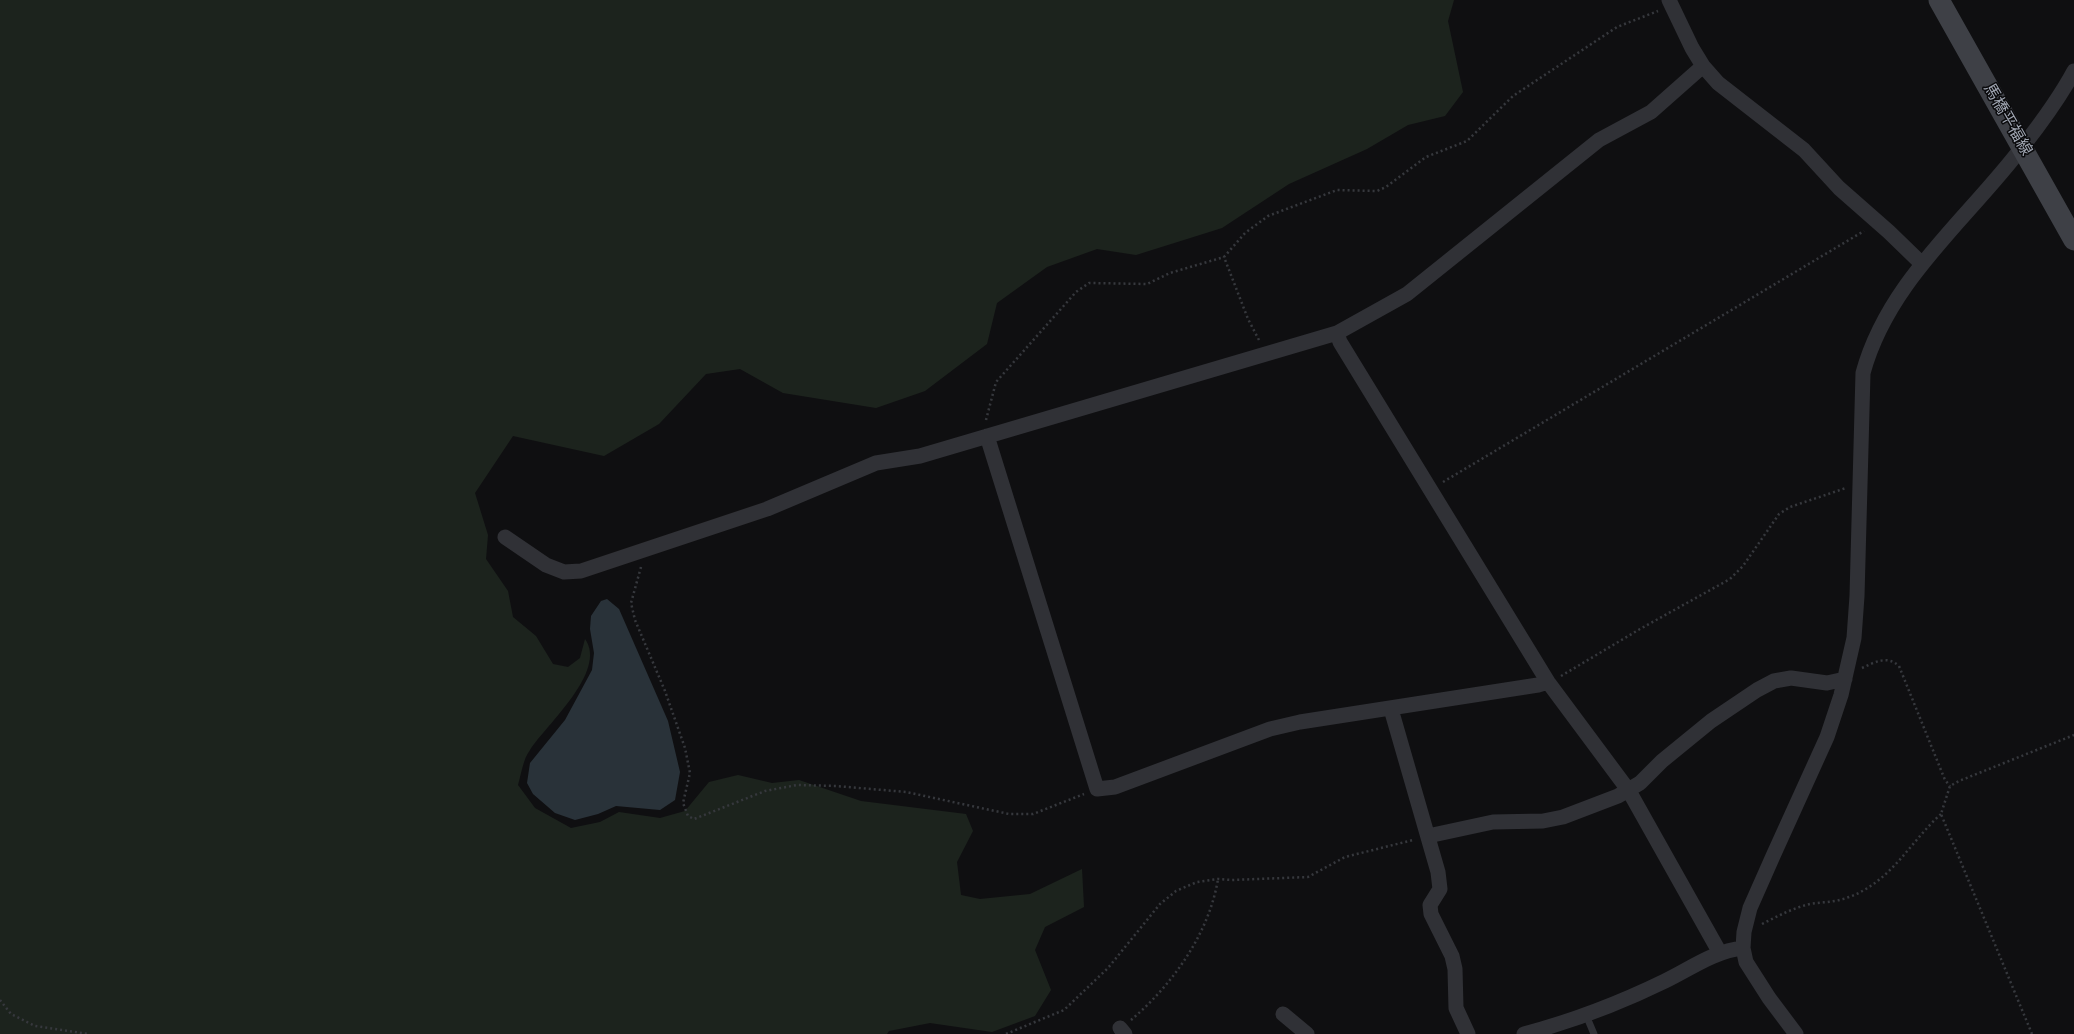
<!DOCTYPE html>
<html>
<head>
<meta charset="utf-8">
<style>
  body { margin:0 }
  canvas { display:block; background:#0f0f11 }
</style>
</head>
<body>
<canvas width="2074" height="1034"></canvas>
<script>
const c = document.querySelector('canvas').getContext('2d');
c.lineJoin = 'round';
function paint(path, color) {
  c.fillStyle = color;
  c.fill(path, 'evenodd');
}
function stroke(path, color, width, dash) {
  c.strokeStyle = color;
  c.lineWidth = width;
  c.lineCap = dash ? 'butt' : 'round';
  c.setLineDash(dash || []);
  c.stroke(path);
}
function label(font, color, halo, rows, align = 'center') {
  c.font = font + ' Jost,"Noto Sans JP",sans-serif';
  c.lineWidth = 3;
  c.setLineDash([]);
  c.textBaseline = 'middle';
  c.strokeStyle = halo;
  c.fillStyle = color;
  for (const [text, x, y, turn = 0] of rows) {
    c.save();
    c.translate(x, y);
    c.rotate((+turn || 0) * Math.PI / 180);
    c.textAlign = isNaN(turn) ? turn : align;
    if (halo) c.strokeText(text, 0, 0);
    c.fillText(text, 0, 0);
    c.restore();
  }
}
paint(new Path2D(`
  M0,0H1454L1448,21L1463,92L1445,116L1408,125L1367,149L1289,184L1222,228L1136,255L1097,249L1047,267L997,303L987,344L925,391L876,408L783,393L740,369L706,374L659,424L604,456L513,436L475,493L488,535L486,559L508,591L513,617L536,636L553,664L568,667L580,658L585,639C608,671 546,725 530,750C523,759 521,775 518,785L535,808L571,828L600,822L619,812L660,818L685,811L709,782L738,775L772,783L799,780L861,801L966,814L973,831L957,862L961,895L980,899L1030,894L1082,869L1084,907L1045,927L1035,950L1051,990L1035,1016L992,1032L930,1023L889,1031L887,1034H0Z`), '#1c231d');
paint(new Path2D(`
  M607,599L619,609L668,721L680,772L675,800L660,810L616,806L598,814L575,820L555,813L533,794L527,783L530,763L565,720L592,670L594,653L590,629L591,616L601,601Z`), '#293239');
stroke(new Path2D(`
  M1259,340L1248,319L1224,257L1245,233L1268,216L1337,190L1377,191L1386,187L1426,157L1467,141L1513,96L1617,27L1658,11
  M986,420L996,382L1076,292L1089,283L1147,284L1170,273L1224,257
  M1443,482L1864,231
  M641,567L631,603L635,620L665,691L685,748L690,773L683,803L688,816L694,819L765,791L797,785L836,786L906,792L1009,814H1033L1084,794
  M1862,668C1875,662 1887,655 1899,666L1945,780L1950,786
  M1561,676L1640,629L1730,579L1743,566L1779,514L1790,507L1846,488
  M1762,924C1778,916 1793,908 1810,904C1823,902 1837,902 1849,897C1891,882 1910,842 1941,814
  M0,1000L11,1014L35,1026L88,1034
  M1131,1020C1172,985 1209,934 1218,879
  M1006,1034L1064,1010L1108,968L1160,904L1176,891L1197,882L1218,879L1232,880L1308,877L1345,857L1413,840
  M2032,1034L1941,814L1950,786L1959,781L2074,735`), '#36383d', 2.5, [2, 3]);
stroke(new Path2D(`
  M1586,1015L1594,1034`), '#303136', 7);
stroke(new Path2D(`
  M1669,0L1692,48L1703,66L1718,83L1804,150L1839,188L1889,232L1922,264
  M1337,333L1340,342L1548,682L1629,791L1720,953
  M987,436L1097,789L1115,787L1270,729L1300,722L1538,685L1548,682
  M505,537L546,565L564,572L581,571L767,509L876,463L920,456L1337,333L1407,294L1599,140L1651,112L1703,66
  M1391,709L1438,872L1440,889L1430,905L1431,914L1452,956L1455,969L1456,1008L1468,1034
  M1428,836L1493,822L1543,821L1563,817L1618,796L1640,783L1662,761L1711,721L1757,690L1774,681L1791,678L1827,683L1845,679
  M1283,1014L1307,1034
  M1120,1028L1125,1034
  M1524,1034C1573,1021 1620,1003 1665,981C1690,969 1714,951 1743,948
  M1796,1034L1769,998L1746,962L1743,948L1744,932L1750,908L1773,856L1827,737L1841,695L1854,638L1857,596L1863,373C1888,281 1967,220 2023,146C2041,123 2060,97 2074,71`), '#303136', 15);
stroke(new Path2D(`
  M1939,0L2074,240`), '#3e4046', 21);
label('16px', '#a0a6b2', '#0a0a0c', [
  ["馬橋平福線",2007,120,60]
]);
</script>
</body>
</html>
